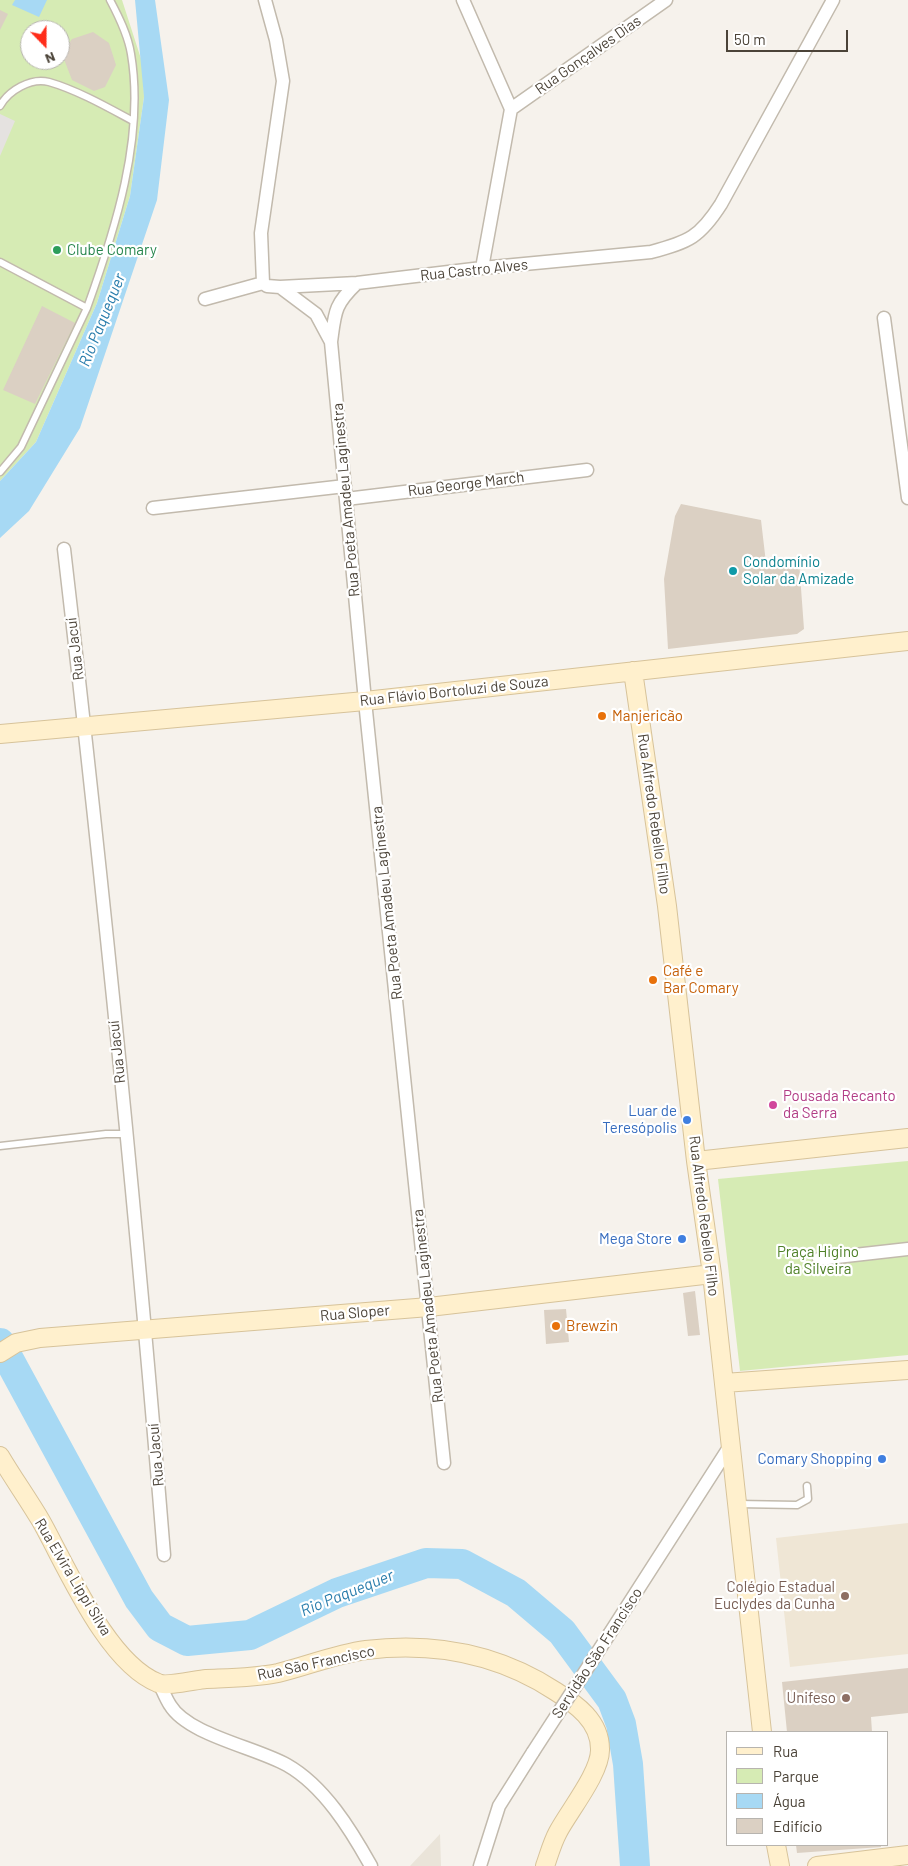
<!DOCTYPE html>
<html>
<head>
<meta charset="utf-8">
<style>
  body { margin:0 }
  #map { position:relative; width:908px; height:1866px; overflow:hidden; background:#f6f2ec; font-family:Barlow,sans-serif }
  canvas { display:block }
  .legend { position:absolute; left:726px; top:1731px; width:162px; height:115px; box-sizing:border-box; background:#fff; border:1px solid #b7b4af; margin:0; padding:6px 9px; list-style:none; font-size:15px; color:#4b4338 }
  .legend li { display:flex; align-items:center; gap:10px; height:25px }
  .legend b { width:25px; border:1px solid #b7b4af }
  .north { position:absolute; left:20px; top:20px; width:50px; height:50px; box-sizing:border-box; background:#fff; border:1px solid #b7b4af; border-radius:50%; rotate:158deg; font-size:14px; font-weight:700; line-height:20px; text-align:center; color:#4b4338 }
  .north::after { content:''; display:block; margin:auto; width:18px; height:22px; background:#ff2d1a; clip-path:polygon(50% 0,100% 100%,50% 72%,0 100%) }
  .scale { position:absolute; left:726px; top:30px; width:122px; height:22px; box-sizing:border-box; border:2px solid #4b4338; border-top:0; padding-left:6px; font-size:15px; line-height:18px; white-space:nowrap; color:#4b4338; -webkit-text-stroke:4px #fff; paint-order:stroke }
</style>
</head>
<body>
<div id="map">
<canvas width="908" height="1866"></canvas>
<ul class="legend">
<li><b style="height:6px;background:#fff0cd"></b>Rua</li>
<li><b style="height:14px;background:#d6ebb4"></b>Parque</li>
<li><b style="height:14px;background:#a7d9f4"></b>Água</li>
<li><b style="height:14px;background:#dbd0c3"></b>Edifício</li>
</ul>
<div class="north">N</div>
<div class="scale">50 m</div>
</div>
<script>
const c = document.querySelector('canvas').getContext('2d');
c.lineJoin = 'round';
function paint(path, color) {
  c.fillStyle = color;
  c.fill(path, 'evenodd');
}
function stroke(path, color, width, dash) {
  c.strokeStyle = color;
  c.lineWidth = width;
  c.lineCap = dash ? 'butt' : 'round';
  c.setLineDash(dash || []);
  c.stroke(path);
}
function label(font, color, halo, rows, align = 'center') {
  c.font = font + ' Barlow,sans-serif';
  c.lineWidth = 4.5;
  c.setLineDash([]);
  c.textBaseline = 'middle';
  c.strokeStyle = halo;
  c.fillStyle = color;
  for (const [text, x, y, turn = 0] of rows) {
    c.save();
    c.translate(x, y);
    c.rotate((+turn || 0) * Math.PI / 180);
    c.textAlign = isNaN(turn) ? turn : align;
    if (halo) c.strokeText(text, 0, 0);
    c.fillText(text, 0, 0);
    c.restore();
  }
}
paint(new Path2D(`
  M440,1834L441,1866H410Z`), '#eae4d9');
paint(new Path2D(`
  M908,1523V1654L790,1667L776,1538Z`), '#efe6d5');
paint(new Path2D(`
  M0,0H122L143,65L144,97L130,196L97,303L36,442L0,481ZM30,30H60V60H30Z
  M908,1161V1355L740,1371L718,1179Z`), '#d6ebb4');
paint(new Path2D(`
  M0,114L15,121L0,156Z`), '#e5e2e0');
paint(new Path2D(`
  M15,0H47L39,17L12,5Z
  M135,0H155L169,100L157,200L80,428L29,511L0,538V481L36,442L97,303L130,196L144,97Z`), '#a7d9f4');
stroke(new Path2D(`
  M0,1343L139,1599L160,1627L187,1641L250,1635L337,1593L426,1563L462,1564L516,1593L562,1632L612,1700L621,1724L628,1764L635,1866`), '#a7d9f4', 30);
paint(new Path2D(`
  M0,10L8,14L0,30Z
  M93,32L109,43L116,65L105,87L94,91L72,80L62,54L72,39Z
  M42,306L75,323L35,404L3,390Z
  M681,504L761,520L766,563L799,561L804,629L797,634L668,649L664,579L675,516Z
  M695,1291L700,1335L688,1336L683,1293Z
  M566,1309L569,1342L546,1344L544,1310Z
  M908,1668V1713L871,1717L872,1732H787L782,1682Z
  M796,1845H881V1847L797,1853Z`), '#dbd0c3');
const lane = new Path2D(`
  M0,106C8,91 31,77 49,82C77,90 107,107 133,121
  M0,262L87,308C115,230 145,137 131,54C128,35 119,17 110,0
  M0,472L21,447L87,308
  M0,1146L106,1134H126
  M738,1504L797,1505L808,1499L807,1486`);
const street = new Path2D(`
  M265,0L276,40L283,81L261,233L263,283L267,286L280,287L357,283L482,268L651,252C689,242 700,237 721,204L833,0
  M463,0L511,109L482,268
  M511,109L666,0
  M357,283C334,305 335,312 331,342L365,701L444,1463
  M280,287L316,314L331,342
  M205,299L263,283
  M884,318L908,498
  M346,499L587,470
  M153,508L345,486
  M64,549C103,884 137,1219 164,1555
  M819,1259L908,1249
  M610,1633L730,1446
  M160,1685C163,1691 166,1699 170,1705C188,1735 255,1747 287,1765C324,1786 351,1830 371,1866
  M480,1866L499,1806L533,1752`);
const secondary = new Path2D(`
  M633,671L667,906L696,1161L712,1274L762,1732
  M0,734L365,701L908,641
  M696,1161L908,1138
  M0,1353L16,1343L40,1338L429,1307L712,1274
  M724,1383L908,1370
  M0,1456C13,1478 28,1499 41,1521C67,1567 107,1663 158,1683C166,1687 195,1680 206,1679C230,1678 255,1678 278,1673C307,1666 336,1654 366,1650C433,1642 498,1654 555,1691C576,1704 600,1721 600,1749C601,1772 569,1811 558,1832C552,1843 549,1855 545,1866
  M776,1845L780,1866
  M817,1866L908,1855`);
stroke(lane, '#c2baad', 9);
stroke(street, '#c2baad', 15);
stroke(secondary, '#d7c39a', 20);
stroke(lane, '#fff', 6);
stroke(street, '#fff', 12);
stroke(secondary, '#fff0cd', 18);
const streetBridge = new Path2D(`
  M533,1752L610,1633`);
stroke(streetBridge, '#c2baad', 15, []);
stroke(streetBridge, '#fff', 12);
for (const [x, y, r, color] of [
  [57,250,5,"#2e9e5b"],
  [733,571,5,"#0f9aa8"],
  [602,716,5,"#e8710a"],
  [653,980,5,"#e8710a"],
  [773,1105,5,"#d1479c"],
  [687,1120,5,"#3f7fe0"],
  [682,1239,5,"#3f7fe0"],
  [556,1326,5,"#e8710a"],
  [882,1459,5,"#3f7fe0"],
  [845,1596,5,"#8d6e63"],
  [846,1698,5,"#8d6e63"]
]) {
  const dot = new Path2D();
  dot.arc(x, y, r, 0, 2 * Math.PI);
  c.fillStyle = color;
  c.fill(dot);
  stroke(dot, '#fff', 2);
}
label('15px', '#4b4338', '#fff', [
  ["Rua Gonçalves Dias",588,55,-35],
  ["Rua Castro Alves",474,270,-6],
  ["Rua George March",466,484,-7],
  ["Rua Poeta Amadeu Laginestra",346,500,-95],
  ["Rua Jacuí",75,649,-97],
  ["Rua Flávio Bortoluzi de Souza",454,691,-6],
  ["Rua Alfredo Rebello Filho",654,814,82],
  ["Rua Poeta Amadeu Laginestra",387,903,-96],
  ["Rua Jacuí",117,1052,-96],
  ["Rua Alfredo Rebello Filho",704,1216,83],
  ["Rua Poeta Amadeu Laginestra",428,1306,-96],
  ["Rua Sloper",355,1313,-5],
  ["Rua Jacuí",156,1455,-95],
  ["Rua Elvira Lippi Silva",73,1577,59],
  ["Servidão São Francisco",597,1653,-57],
  ["Rua São Francisco",316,1663,-12]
]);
label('15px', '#27864d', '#fff', [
  ["Clube Comary",67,250]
], 'left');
label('15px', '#0d838f', '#fff', [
  ["Condomínio",743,562],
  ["Solar da Amizade",743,579]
], 'left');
label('15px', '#c56008', '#fff', [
  ["Manjericão",612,716],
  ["Café e",663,971],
  ["Bar Comary",663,988],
  ["Brewzin",566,1326]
], 'left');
label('15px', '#b23c85', '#fff', [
  ["Pousada Recanto",783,1096],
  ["da Serra",783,1113]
], 'left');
label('15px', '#366cbe', '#fff', [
  ["Luar de",677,1111],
  ["Teresópolis",677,1128],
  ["Mega Store",672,1239],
  ["Comary Shopping",872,1459]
], 'right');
label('15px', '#4f8128', '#fff', [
  ["Praça Higino",818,1252],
  ["da Silveira",818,1269]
]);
label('15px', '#785e54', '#fff', [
  ["Colégio Estadual",835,1587],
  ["Euclydes da Cunha",835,1604],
  ["Unifeso",836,1698]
], 'right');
label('italic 16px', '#297dac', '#fff', [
  ["Rio Paquequer",102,320,-68],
  ["Rio Paquequer",347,1593,-22]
]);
</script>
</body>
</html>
